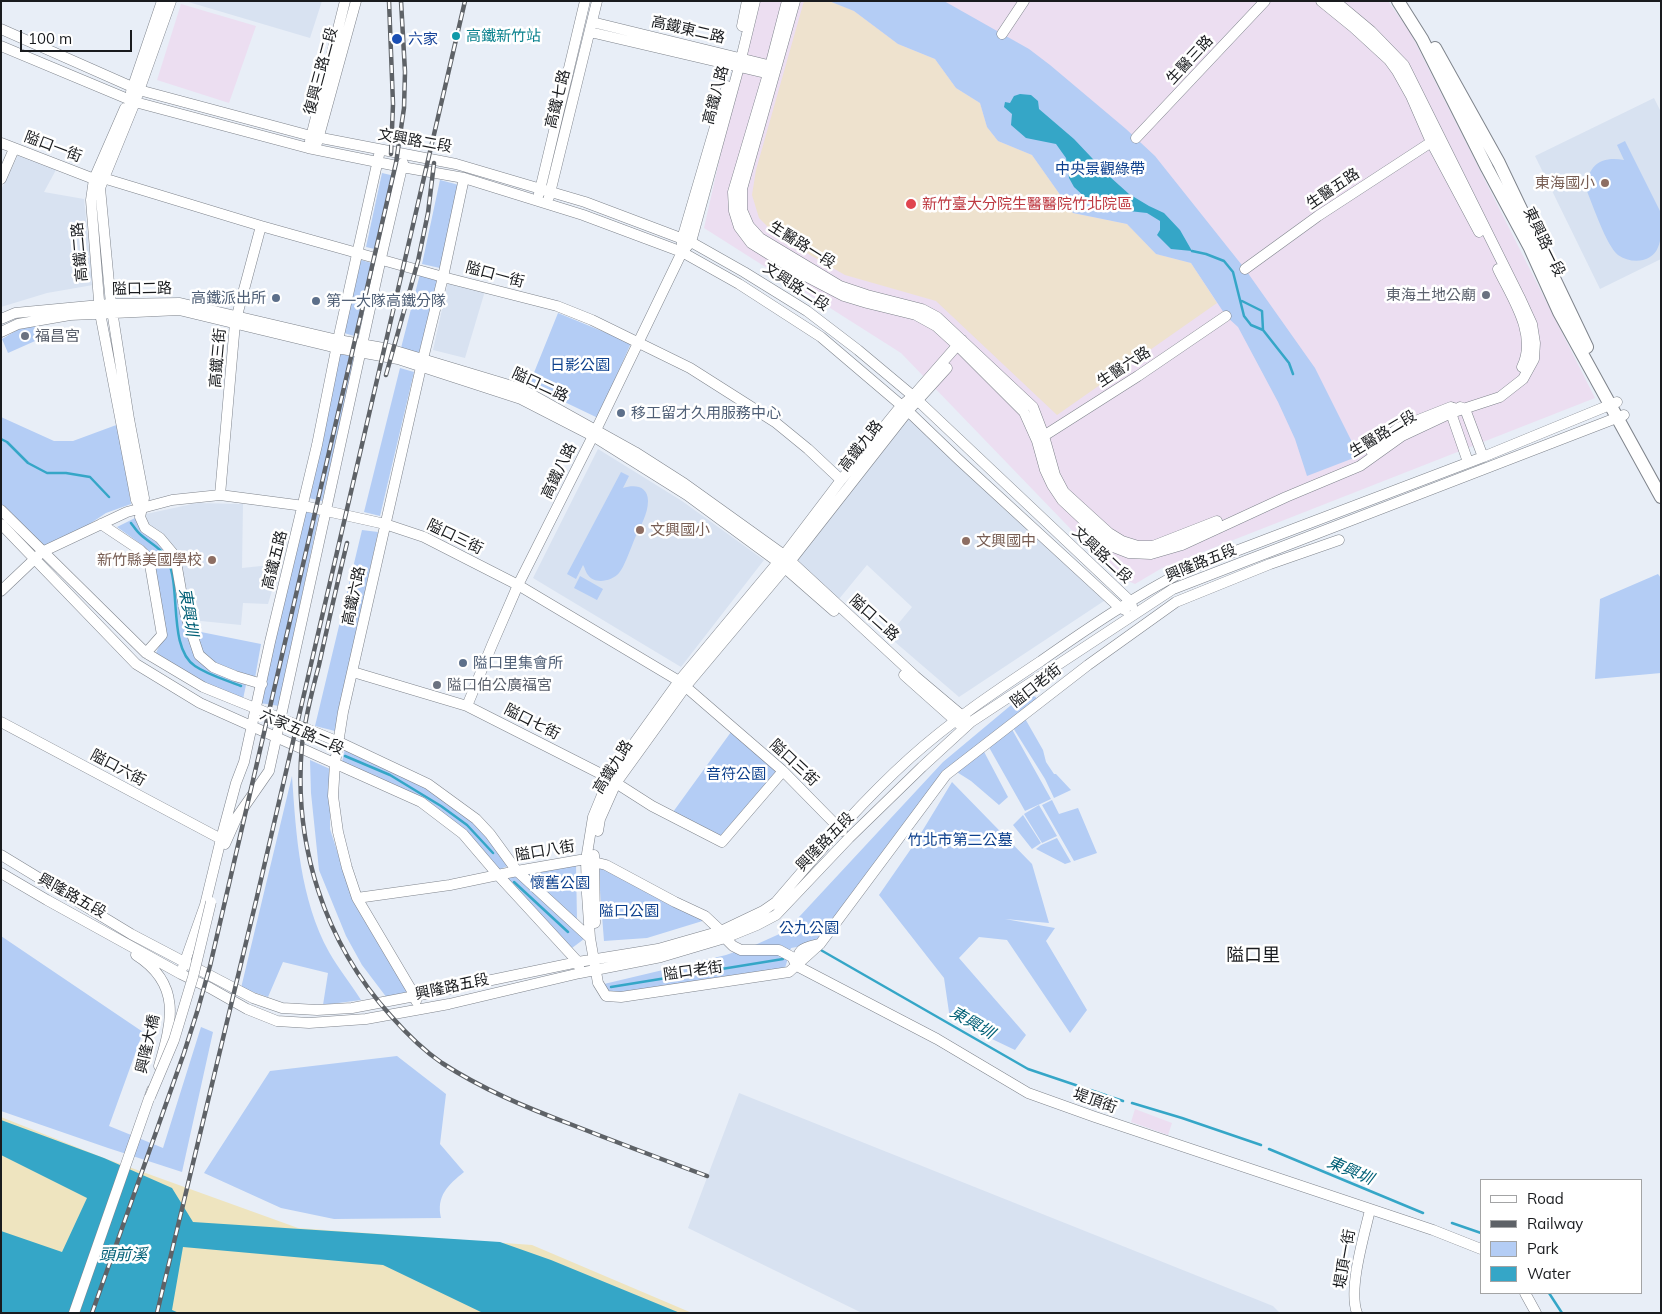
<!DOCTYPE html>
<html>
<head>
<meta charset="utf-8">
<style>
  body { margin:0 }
  #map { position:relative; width:1662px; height:1314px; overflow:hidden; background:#e8eef7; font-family:Mulish,sans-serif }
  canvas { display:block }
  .frame { position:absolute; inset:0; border:2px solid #191b1e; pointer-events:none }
  .legend { position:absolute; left:1480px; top:1179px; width:162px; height:115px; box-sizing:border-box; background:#fff; border:1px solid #a3a4a5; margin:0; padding:6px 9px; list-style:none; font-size:15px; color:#191b1e }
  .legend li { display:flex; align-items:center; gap:10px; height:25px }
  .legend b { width:25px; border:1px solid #a3a4a5 }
  .scale { position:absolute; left:20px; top:30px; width:112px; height:22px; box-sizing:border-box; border:2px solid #191b1e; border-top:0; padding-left:6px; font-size:15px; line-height:18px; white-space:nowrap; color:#191b1e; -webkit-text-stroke:4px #fff; paint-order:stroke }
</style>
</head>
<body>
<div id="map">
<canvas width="1662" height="1314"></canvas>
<div class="frame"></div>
<ul class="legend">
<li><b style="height:6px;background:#fff"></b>Road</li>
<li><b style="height:6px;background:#5e6267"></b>Railway</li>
<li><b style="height:14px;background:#b4cdf5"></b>Park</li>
<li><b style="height:14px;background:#35a6c7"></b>Water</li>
</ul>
<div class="scale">100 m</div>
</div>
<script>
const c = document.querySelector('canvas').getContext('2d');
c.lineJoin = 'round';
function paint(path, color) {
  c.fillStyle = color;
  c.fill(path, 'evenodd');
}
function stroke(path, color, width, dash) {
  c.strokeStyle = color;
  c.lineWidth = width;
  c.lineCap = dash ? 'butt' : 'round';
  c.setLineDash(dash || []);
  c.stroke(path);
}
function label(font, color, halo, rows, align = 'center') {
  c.font = font + ' Mulish,"Noto Sans TC",sans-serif';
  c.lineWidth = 5;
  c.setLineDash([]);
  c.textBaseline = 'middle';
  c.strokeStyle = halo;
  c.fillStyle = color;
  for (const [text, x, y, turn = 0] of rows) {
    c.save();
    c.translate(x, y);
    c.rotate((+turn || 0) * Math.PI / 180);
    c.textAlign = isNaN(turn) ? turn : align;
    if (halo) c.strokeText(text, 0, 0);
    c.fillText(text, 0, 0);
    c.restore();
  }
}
paint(new Path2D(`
  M185,1H322L310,38Z
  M1654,98L1661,112V259L1600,289L1535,156Z
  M19,153L57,168L44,192L84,199L93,285L47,293L1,307V190Z
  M448,282L485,291L465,358L433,350Z
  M911,415L1107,599L959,697L888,636L912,607L867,565L839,599L789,560L862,478Z
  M598,449L682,501L764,560L681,667L533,578Z
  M197,503L243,504L242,568L280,564L268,604L243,603L241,625L191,620L187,612L180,555L158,533L147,524L146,514Z
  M739,1093L1273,1306L1280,1313H862L688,1228Z`), '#d8e2f1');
paint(new Path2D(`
  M755,1H1388L1410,32L1595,398L1162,568L1135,584L1116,576L901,353L704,228Z
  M181,4L256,26L229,103L157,80Z
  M1135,1109L1172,1123L1168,1135L1131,1122Z`), '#ecdef1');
paint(new Path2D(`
  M804,1H829L854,11L898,44L935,59L956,88L980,103L987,127L998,141L1032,155L1073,213L1127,224L1156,254L1191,263L1217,303L1057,415L936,301L845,275L777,236L759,218L752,195L756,170Z`), '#eee2ce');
paint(new Path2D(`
  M829,1H944L1029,49L1050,65L1126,129L1155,156L1245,269L1315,368L1359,456L1307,476L1295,439L1278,402L1238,327L1226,316L1191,263L1156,254L1127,224L1073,213L1032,155L998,141L987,127L980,103L956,88L935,59L898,44L854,11Z
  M1625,141L1661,213V241H1660C1658,250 1654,257 1643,260C1635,262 1625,260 1618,255C1606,245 1593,205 1586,189C1588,165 1601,156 1624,160L1617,145Z
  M382,173L395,176L379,250L366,247Z
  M440,180L459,185L440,268L422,264Z
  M361,260L375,264L358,337L344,333Z
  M420,274L439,280L419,353L401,348Z
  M558,313L631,343L598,418L529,385Z
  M39,324L44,337L8,353L2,339L19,329Z
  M340,354L357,357L322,501L309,498Z
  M400,368L414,372L380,516L364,512Z
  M1,417L54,441H73L119,424L131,504L106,513L73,535L43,548L1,505Z
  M621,472L629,476L623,488C635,484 648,486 648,501C648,514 640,527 635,538C632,545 624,568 619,573C612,581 595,585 588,575C586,573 585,568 583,565L576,579L567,574Z
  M305,510L319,514L279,706L260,703Z
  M135,518L143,532L159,541L170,558L186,631L211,670L246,685L243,699L208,686L156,653L166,630L153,556L145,547L117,527Z
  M362,530L378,532L335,731L315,726Z
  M1658,574L1661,578V673L1595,679L1600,599Z
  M580,576L603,589L597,600L574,588Z
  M196,631L261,644L255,678L216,663L202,653Z
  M1027,694L1036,697L1037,700L943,774L818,943L791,948L785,968L621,994L608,993L604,984L726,955L755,945L786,931L943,762L1016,701Z
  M1023,715L1043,750L1046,762L1054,774H1056L1071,790L1054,798L1045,779L1010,723Z
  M1009,724L1051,799L1025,811L986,742Z
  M731,732L779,771L720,836L673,812Z
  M981,746L1008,797L999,805L971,781L952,769Z
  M345,749L421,785L475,823L510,865L498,870L466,830L342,762Z
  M310,760L330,769V829L354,903L407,992L387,998L362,965L346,936L319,870L311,793Z
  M292,776C296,835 300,899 329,952C338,968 351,984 361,1000L323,1005L328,973L283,962L268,997L241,988Z
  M952,782L1032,864L1049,923L1005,919L1055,928L1046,941L1087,1010L1070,1033L1007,940L979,937L959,958L1026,1035L1015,1050L950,1019L944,978L879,895L915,843Z
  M1052,800L1059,814L1078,808L1097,853L1074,861L1042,805Z
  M1039,805L1057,836L1042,843L1024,814Z
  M1023,815L1041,843L1032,849L1013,825Z
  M1057,838L1071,862L1065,864L1036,849L1041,845Z
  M576,865L577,920L525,872Z
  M598,865L709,919L647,938L604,941Z
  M517,875L584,939L572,948L507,879Z
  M1,936L143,1032L109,1126L163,1148L201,1027L213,1032L182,1172L108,1148L1,1111Z
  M397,1056L446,1094L440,1144L464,1172C448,1185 436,1196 441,1218L334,1219L281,1208L204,1173L270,1071Z`), '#b4cdf5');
paint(new Path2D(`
  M1,1117L104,1158L298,1228L532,1245L692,1313H1Z`), '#eee4bf');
paint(new Path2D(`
  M1020,94L1031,95L1038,101L1039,109L1074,139L1109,176L1129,194L1149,206L1164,213L1180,230L1192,251L1171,249L1157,235L1160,230V221L1147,213L1120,210L1090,202L1074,187L1069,178L1066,158L1056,144L1026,138L1011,125L1012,114L1004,107L1005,102L1010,103L1014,96Z
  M1,1120L104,1158L172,1188L193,1222L500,1242L551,1260L680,1313H483L383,1265L183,1247L172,1310L179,1313H1V1231L62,1252L87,1198L1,1155Z`), '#35a6c7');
stroke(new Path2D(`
  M1192,251L1206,254L1224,261L1233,272L1244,316L1251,325L1263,330L1289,363L1293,374
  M1242,301L1262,311L1263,330
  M1,439L7,442L28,463L47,473H66L90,477L109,497
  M131,523C134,527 137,532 141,535C151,544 162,548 168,561C181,588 168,648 195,666C208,675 226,680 241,686
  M345,756L390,775L441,806L467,825L493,853
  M514,882L568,932
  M819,949L1028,1069L1123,1101
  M611,987L783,959
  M1132,1103L1182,1118L1261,1145
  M1269,1149L1423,1213
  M1452,1223L1481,1233
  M1549,1293L1562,1313`), '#35a6c7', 2.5);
const minor = new Path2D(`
  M171,1L135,102L100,188L111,304L129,419L144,498L140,517L145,528L160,538L175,556L185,613L199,655L213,667L235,676L262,684
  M787,1L768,74L733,192L734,211L739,227L751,243L796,271L844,296L867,303L916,315L936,326L958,346L1024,412L1037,441L1045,470L1052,485L1062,500L1111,546L1129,553L1151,554L1182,545L1286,497L1360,466L1402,436L1451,413L1500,397L1523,379L1534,359L1535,343L1532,324L1521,300L1404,65L1371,31L1335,1
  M795,1L742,189V210L749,226L760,238L840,286L867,295L922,309L937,317L1033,407L1044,436L1055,475L1064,492L1109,533L1122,541L1138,546H1153L1217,521
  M1321,1L1353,27L1389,60L1397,71L1411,96L1431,142L1479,232
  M592,22L776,67
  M742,26L747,1
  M1,29L139,90L311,136L456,164L585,202L691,242L744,272L807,311L858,350L913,396L1130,601L1132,606
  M590,32L774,75
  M1002,34L1024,1
  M1,46L135,102L308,148L402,167L464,178L583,215L682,252L739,284L821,337L908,411L958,459L1119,607L1125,610
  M131,92L162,1
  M125,108L94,179L91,200L100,313L136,500L141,508
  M1136,138L1265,1
  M310,141L345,1
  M1,143L94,179
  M317,143L356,1
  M103,178L261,226L443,277L557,306L592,320L690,368L775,422L808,449L841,480
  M1,179L14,149
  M539,194L585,1
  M549,197L597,1
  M682,246V239L727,86
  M1245,269L1318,216L1436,139
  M1498,269C1512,298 1538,335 1522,367
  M1,319L15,313L111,304L180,303L338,340L389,349L522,389L635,452L685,484L784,555L915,676L966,719
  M1,332L18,324L70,315L179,310L337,348L398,359L521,399L593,436L687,495L778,562L834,611
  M962,340L913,396L901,406L841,480L784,555L679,681L609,778L593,817L586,860L587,894L590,938L598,983L606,996L621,997L789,972L820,944L946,775L1088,665L1176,602L1270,564L1339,540
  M1460,407L1465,409L1483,457
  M1454,408L1451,413L1468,462
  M1039,439L1138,376L1226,316
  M1371,451L1398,428L1451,407
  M220,495L235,323L261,226
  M1,510L146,653L203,687L339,742L428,784L476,819L490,834L517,871L590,938
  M1,524L136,664L200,703L421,802L463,834L498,875L578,962L579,967
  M101,524L140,550L149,559L162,635L146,653
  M1,591L42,552L127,512L172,500L220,495L304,506L385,524L424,537L518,585L679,681L783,771L842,831
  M353,672L467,706L609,778
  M904,675L959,724
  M467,706L492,645L518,585L596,430L682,252L691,242L739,67L755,1
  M1,722L221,839
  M616,783L652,806L722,842L783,771
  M598,831L600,819L616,783L686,686L785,568L908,411L947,368
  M225,844L237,817L269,771L381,258L403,163
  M1,855L131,934L253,998L282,1008L317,1010L352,1008L415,996L578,962L658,949L721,931L763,911L776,902C819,852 861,802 910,758C951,721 996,691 1041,661C1088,628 1135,596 1186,570L1483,457L1617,402
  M594,855L595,923
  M1,873L47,900L181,974L210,988L247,1009L277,1021L309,1023L366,1019L449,1004L580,973L661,957L725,938L757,925L776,915L849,838L922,767L971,722L1173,589L1624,415
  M357,898L450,885L517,871L580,860H586L606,865L675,902L705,916L721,931L725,938L733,946L741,950H779L792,957L797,966L937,1039L1028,1093L1095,1117L1433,1230L1481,1249
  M136,955C182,984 172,1022 159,1066
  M797,966C797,948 803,948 819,944
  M183,967L205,905L221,839L236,783L244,762L270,642L317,445L338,340L379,155
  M416,1001L415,996L357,898L347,868L338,832L333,796L335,763L343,712L421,367L443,277L464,178
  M1525,1293L1536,1313
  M74,1313L152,1090
  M1357,1313C1348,1289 1364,1236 1370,1210`);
const major = new Path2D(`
  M1398,1L1422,39L1487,168L1530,248L1559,312L1661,497
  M1435,48L1499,163L1587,347`);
stroke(minor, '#7f848c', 11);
stroke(major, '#7f848c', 14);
stroke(minor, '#fff', 10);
stroke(major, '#fff', 12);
const rail = new Path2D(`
  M389,1L393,104L391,154
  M386,375L418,261L428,213L434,163
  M347,543C337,584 328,624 319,665C312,691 305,718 302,745C293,844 324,942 391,1016C406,1033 423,1050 442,1063C482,1089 525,1107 570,1124C616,1142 661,1159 707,1176
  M92,1313L184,1053L198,1009L210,966L396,163L404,108L405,72L401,1
  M157,1313L256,901L465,1`);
stroke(rail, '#5e6267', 4.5);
stroke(rail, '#fff', 2.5, [8]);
const minorBridge = new Path2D(`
  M150,1097L174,1040L193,977L211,902`);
stroke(minorBridge, '#7f848c', 11, []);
stroke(minorBridge, '#fff', 10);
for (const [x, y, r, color] of [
  [456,36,5,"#0f9aa8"],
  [397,39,6,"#1a4fb4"],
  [1605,183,5,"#8d6e63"],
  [911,204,6,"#e0444e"],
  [1486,295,5,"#6b7280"],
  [276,298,5,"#5c6f8a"],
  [316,301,5,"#5c6f8a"],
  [25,336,5,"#6b7280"],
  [621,413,5,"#5c6f8a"],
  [640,530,5,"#8d6e63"],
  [966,541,5,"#8d6e63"],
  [212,560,5,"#8d6e63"],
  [463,663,5,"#5c6f8a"],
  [437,685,5,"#6b7280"]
]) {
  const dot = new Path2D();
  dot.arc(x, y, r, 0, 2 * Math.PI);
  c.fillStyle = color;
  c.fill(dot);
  stroke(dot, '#fff', 2);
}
label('15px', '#191b1e', '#fff', [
  ["高鐵東二路",688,30,13],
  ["生醫三路",1190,60,-47],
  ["復興三路二段",321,71,-75],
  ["高鐵八路",716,95,-75],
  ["高鐵七路",558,99,-76],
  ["文興路二段",415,141,10],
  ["隘口一街",53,147,21],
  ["生醫五路",1333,189,-34],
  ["東興路一段",1544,242,64],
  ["生醫路一段",802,245,32],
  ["高鐵二路",80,252,-95],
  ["隘口一街",495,275,15],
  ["文興路二段",796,287,33],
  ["隘口二路",142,289,-1],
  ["高鐵三街",218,358,-85],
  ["生醫六路",1124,367,-33],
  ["隘口二路",540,385,25],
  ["生醫路二段",1383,434,-31],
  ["高鐵九路",861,446,-52],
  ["高鐵八路",559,471,-64],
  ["隘口三街",455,537,26],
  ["文興路二段",1102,555,43],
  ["高鐵五路",275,560,-76],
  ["興隆路五段",1201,563,-22],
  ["高鐵六路",354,596,-78],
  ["隘口二路",874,618,42],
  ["隘口老街",1036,686,-38],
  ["隘口七街",532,722,27],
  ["六家五路二段",302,732,24],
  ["隘口三街",794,763,43],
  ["高鐵九路",613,767,-58],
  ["隘口六街",118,768,28],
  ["興隆路五段",825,842,-46],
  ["隘口八街",545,851,-9],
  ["興隆路五段",72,896,29],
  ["隘口老街",693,971,-8],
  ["興隆路五段",452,987,-12],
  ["興隆大橋",148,1044,-77],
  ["堤頂街",1095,1101,20],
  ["堤頂一街",1345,1259,-80]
]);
label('15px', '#0d838f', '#fff', [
  ["高鐵新竹站",466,36]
], 'left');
label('15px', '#164399', '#fff', [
  ["六家",408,39]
], 'left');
label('15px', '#0d408d', '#fff', [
  ["中央景觀綠帶",1100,169],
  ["日影公園",580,365],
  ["音符公園",736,774],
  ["竹北市第二公墓",960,840],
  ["懷舊公園",560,883],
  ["隘口公園",629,911],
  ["公九公園",809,928]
]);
label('15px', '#785e54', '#fff', [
  ["東海國小",1595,183],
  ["文興國小",650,530,"left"],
  ["文興國中",976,541,"left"],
  ["新竹縣美國學校",202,560]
], 'right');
label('15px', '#be3a42', '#fff', [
  ["新竹臺大分院生醫醫院竹北院區",922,204]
], 'left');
label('15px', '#5b616d', '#fff', [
  ["東海土地公廟",1476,295,"right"],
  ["福昌宮",35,336],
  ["隘口伯公廣福宮",447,685]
], 'left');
label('15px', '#4e5e75', '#fff', [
  ["高鐵派出所",266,298,"right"],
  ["第一大隊高鐵分隊",326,301],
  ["移工留才久用服務中心",631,413],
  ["隘口里集會所",473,663]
], 'left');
label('italic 16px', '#026077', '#fff', [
  ["東興圳",188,612,81],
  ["東興圳",972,1023,30],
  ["東興圳",1350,1171,23],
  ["頭前溪",123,1255]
]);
label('18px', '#191b1e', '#fff', [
  ["隘口里",1253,956]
]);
</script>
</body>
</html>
